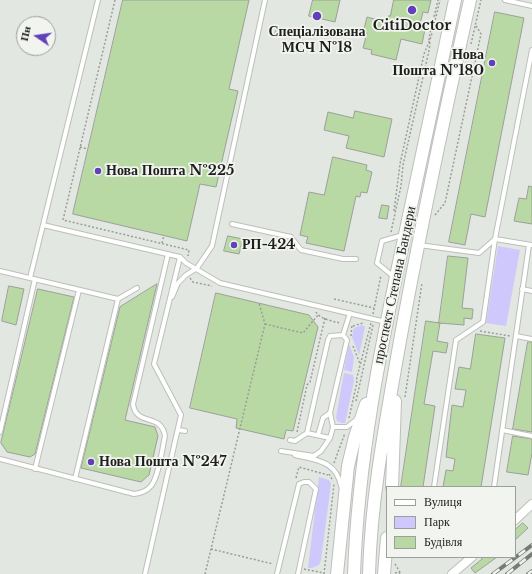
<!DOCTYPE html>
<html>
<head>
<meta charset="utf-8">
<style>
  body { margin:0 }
  #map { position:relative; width:532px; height:574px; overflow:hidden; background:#e3e7e1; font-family:"Libre Baskerville",serif }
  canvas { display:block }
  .legend { position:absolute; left:386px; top:486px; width:130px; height:72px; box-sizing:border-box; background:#f1f4ef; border:1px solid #9d9f9b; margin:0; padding:5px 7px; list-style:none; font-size:12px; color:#1e1f1d }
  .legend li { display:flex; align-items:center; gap:8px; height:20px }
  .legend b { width:20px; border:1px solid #9d9f9b }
  .north { position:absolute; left:16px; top:16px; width:40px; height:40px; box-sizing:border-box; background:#f1f4ef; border:1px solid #9d9f9b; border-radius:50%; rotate:283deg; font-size:11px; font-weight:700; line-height:16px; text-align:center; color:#1e1f1d }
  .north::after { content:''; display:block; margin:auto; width:14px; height:18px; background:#6140b9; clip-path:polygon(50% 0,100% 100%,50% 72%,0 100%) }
</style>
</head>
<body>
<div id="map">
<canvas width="532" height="574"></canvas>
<ul class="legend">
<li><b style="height:5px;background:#fff"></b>Вулиця</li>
<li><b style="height:11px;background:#cec8fc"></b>Парк</li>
<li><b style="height:11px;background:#b8d9a3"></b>Будівля</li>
</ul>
<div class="north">Пн</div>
</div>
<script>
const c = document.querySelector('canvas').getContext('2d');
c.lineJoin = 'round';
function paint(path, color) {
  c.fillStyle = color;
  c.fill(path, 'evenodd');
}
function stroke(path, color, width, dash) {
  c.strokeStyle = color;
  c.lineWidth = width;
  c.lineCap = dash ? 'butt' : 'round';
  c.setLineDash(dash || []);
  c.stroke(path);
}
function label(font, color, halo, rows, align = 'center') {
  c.font = font + ' "Libre Baskerville",serif';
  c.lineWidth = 3.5;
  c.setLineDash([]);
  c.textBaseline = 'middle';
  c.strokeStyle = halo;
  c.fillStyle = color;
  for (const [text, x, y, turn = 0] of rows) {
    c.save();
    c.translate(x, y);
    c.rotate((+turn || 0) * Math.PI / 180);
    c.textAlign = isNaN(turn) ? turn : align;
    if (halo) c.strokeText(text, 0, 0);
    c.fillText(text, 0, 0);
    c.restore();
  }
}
paint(new Path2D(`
  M498,246L520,250L506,326L486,323Z
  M362,325L365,327L359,355L352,337L354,328Z
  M349,344L354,357L352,372L344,370Z
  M344,373L353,375L354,381L345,423H342L337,421L336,417Z
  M319,477L329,480L331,484L321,560L319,565L312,568H308Z`), '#cec8fc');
const building = new Path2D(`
  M123,0H249L229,89L238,91L216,187L200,184L187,241L73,214Z
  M313,0H340L335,22L309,16Z
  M394,0H431L428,13L423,12L419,28L425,29L422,44L401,39L396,60L371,54L372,50L363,48L367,33H363L367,17L386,22L388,16H390Z
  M495,12L524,18L485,217L471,214L465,245L449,242Z
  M277,27L288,30L287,37L275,34Z
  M355,111L392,119L384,157L346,148L349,136L324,130L328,112L353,118Z
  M333,157L367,165L366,170L372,172L367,193L361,192L360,197L356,196L344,251L306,243L308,237L300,235L309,192L324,195Z
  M529,186L532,187V224L514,221L519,198L526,199Z
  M382,205L389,206L387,219L379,218Z
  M228,236L243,239L239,254L224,251Z
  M448,256L468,258L462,308L473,309L472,319L464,318V325L439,323Z
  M157,284L125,420L155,427L158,436L149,475L141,482L81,468L120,307Z
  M9,286L24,289L16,325L2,321Z
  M38,289L74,297L35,454L30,457L7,452L1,443Z
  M216,293L309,315L318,327L293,431L286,430L284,439L236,428L237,419L190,408Z
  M426,321L440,323L437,341L448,343L446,353L433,351L424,404L435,406L423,487H401Z
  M476,334L505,338L481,487H443L446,470L453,471L455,459L446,457L452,405L463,407L466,390L455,389L459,367L470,369Z
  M528,342H532V432L513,429Z
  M513,436L532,439V453L528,475L507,472Z
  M523,523L528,528L515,540V530Z
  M481,557H497L475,573L471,568L482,559Z`);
paint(building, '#b8d9a3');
stroke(building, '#9c9f9a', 1);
const lane = new Path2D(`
  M505,0L532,6
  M232,224L291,237L301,250L343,259H356
  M43,225L180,257L186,263L220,283L386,322
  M495,239L532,245
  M419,245L479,253L495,239
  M0,271L118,299L137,288
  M394,277L377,263L382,241L403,235
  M30,278L98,0
  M522,289L532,291
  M172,297L178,283L186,275L197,268L212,246L265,0
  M343,335L350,313
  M516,336L532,339
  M333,427H347L357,419
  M179,430L185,431
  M502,430L532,436
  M0,432L35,279
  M307,433L330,438
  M318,435L323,418L330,413
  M281,451L314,456L321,451L330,438L333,427L330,413L347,340L343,335L330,336L328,340L307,433L295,441L290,440
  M295,455C315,460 336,460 341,486
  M0,459L134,494C140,493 146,492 151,486C159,476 162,449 165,436C161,412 136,427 133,404L168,254
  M35,469L79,290
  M75,479L118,299
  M434,487L456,340L483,322L495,239L532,50
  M494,487L529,245
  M145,574L181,415L154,364L180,257
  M277,574L299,484L304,482H309L316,489L298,574`);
const street = new Path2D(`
  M515,520L532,504
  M452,574L472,557`);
const primary = new Path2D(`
  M392,487L395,401
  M337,574L348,466L355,437L366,404
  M354,574C358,461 380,350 404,239C421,160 438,80 455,0
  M369,574C371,499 385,426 398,352C419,234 444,117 470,0
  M384,574L387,538`);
stroke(lane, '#bcbfba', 6);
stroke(street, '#bcbfba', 10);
stroke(primary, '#bcbfba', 14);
stroke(new Path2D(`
  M115,0L63,220L189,250L188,256
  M471,44L481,0
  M80,147L88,149
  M394,211L400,164L424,54L431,37L440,0
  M435,215L445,203L481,34L475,24
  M391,232L401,186L403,165L428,55L430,45L429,38L438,0
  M162,243L164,235
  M190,278L193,282L212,286
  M334,299L374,308
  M316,312C320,319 332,321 340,323
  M373,314L381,275
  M265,324L303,333L318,315
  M353,326L363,323
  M480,331L510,336
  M351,336L352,325
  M353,346L360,364
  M405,397L422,283
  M356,401L373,325
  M349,418L357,382L356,381L371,323
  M297,432L307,385L310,382L325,318
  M334,463L345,433
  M329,474L333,481
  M296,478L299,467L328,475
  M211,549L273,564
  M395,564L401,574
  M304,569L324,573
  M395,573L399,572L400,574
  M205,574L265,324L259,303
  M324,574L334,484`), '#9a9d99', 1.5, [2, 2]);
stroke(lane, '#fff', 4);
stroke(street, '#fff', 8);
stroke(primary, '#fff', 12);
const rail = new Path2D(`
  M493,574L532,545
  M507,574L532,554
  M528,574L532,571`);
stroke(rail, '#777a76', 4);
stroke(rail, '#f1f4ef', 2.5, [8]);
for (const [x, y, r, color] of [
  [412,10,5,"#6140b9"],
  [317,16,5,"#6140b9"],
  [492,63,4,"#6140b9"],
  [98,171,4,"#6140b9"],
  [234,245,4,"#6140b9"],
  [91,462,4,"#6140b9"]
]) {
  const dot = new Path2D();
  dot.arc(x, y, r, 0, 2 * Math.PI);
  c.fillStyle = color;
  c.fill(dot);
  stroke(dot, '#f1f4ef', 1.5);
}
label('bold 14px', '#1e1f1d', '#f1f4ef', [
  ["CitiDoctor",412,26,"center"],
  ["Спеціалізована",317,32,"center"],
  ["МСЧ №18",317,48,"center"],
  ["Нова",484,55,"right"],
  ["Пошта №180",484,71,"right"],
  ["Нова Пошта №225",106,171],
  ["РП-424",242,245],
  ["Нова Пошта №247",99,462]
], 'left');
label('14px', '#1e1f1d', '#f1f4ef', [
  ["проспект Степана Бандери",395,285,-78]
]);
</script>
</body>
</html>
